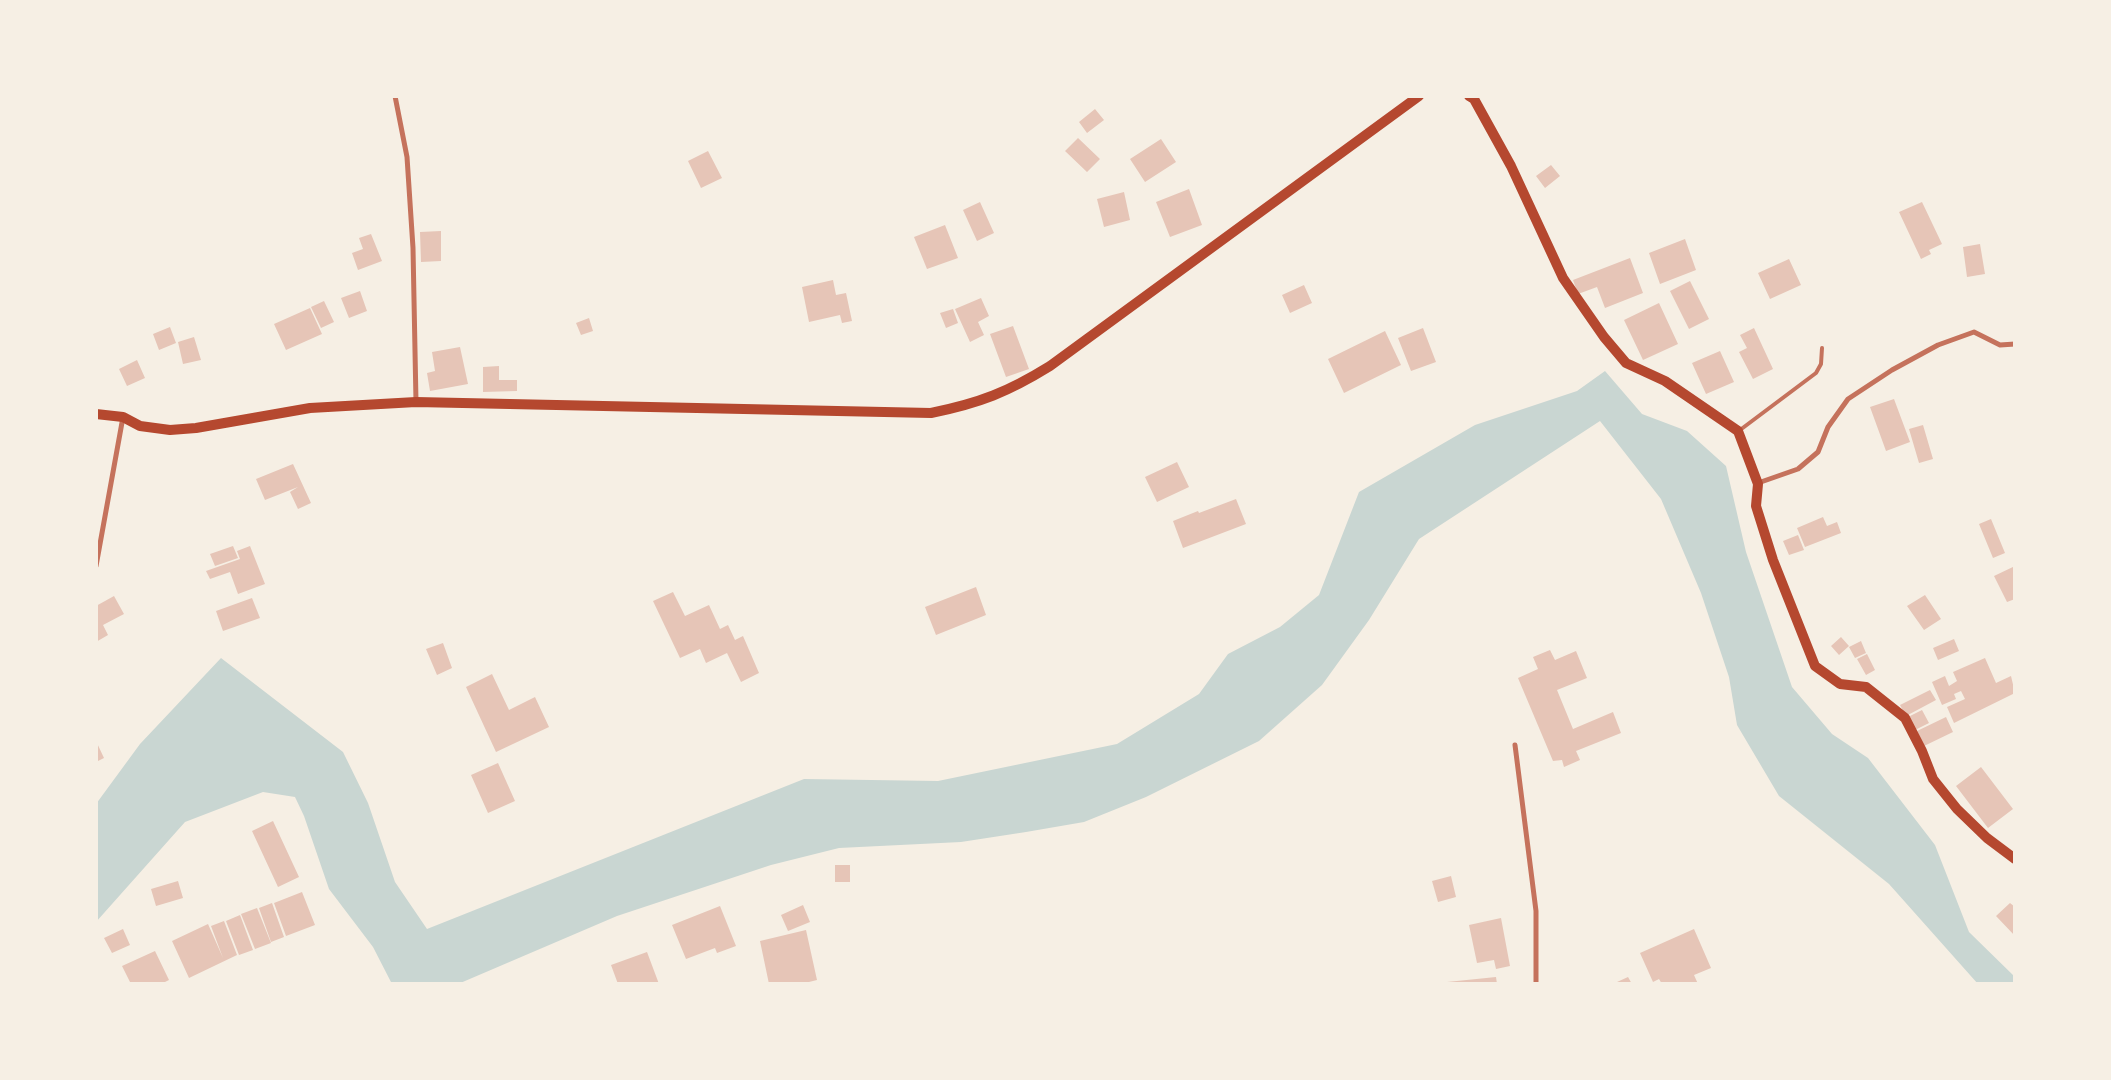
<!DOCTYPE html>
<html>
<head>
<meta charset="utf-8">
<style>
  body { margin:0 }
  #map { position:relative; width:2111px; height:1080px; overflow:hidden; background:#f6efe4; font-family:"Nunito Sans",sans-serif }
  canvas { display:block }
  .frame { position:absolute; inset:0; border:98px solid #f6efe4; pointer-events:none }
</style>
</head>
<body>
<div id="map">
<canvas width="2111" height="1080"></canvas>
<div class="frame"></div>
</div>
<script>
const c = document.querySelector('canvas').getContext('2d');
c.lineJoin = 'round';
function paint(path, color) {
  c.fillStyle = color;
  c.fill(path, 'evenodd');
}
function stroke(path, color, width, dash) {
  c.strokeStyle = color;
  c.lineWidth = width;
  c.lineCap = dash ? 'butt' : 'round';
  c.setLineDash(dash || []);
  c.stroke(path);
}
paint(new Path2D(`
  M1605,371L1642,414L1687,431L1726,466L1746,552L1792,687L1832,734L1868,758L1935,845L1969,932L2015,977V984H1978L1889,884L1779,796L1737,725L1729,677L1701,593L1661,499L1600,421L1419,539L1369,620L1322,685L1259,741L1146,797L1084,822L1026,832L961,842L839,848L771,865L617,916L458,984H392L373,947L329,889L304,816L295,797L263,792L185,822L96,922V804L140,744L221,658L343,752L368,803L395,882L427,929L804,779L938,781L1117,744L1199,694L1228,654L1280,627L1319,595L1359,492L1475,425L1577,391Z`), '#c9d6d2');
paint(new Path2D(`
  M1095,109L1104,120L1087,133L1079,122Z
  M1078,138L1100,159L1087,172L1065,151Z
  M1161,139L1176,162L1145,182L1130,159Z
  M708,151L722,178L701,188L688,161Z
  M1551,165L1560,176L1545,188L1536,176Z
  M1189,189L1202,225L1170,237L1156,202Z
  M1124,192L1130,220L1104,227L1097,199Z
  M980,202L994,233L977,241L963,210Z
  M1922,202L1942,244L1929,250L1931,254L1921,259L1899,212Z
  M945,225L958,258L927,269L914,237Z
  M441,231V261L421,262L420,232Z
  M371,234L382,261L358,270L352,253L363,249L359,238Z
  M1685,239L1696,270L1660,284L1649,253Z
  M1980,244L1985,274L1967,277L1963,247Z
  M1630,258L1643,293L1605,308L1597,287L1578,294L1573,280Z
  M1789,259L1801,285L1770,299L1758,273Z
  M833,280L836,295L846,293L852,321L842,323L840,315L809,322L802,287Z
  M1690,281L1709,319L1689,329L1670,291Z
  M1304,285L1312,303L1290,313L1282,295Z
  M360,291L367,311L349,318L341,298Z
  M981,298L989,316L978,322L984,335L970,342L955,309Z
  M324,301L334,322L321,328L311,307Z
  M1659,303L1678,344L1643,360L1624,320Z
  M310,308L322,334L286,350L274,324Z
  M953,309L958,323L946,328L940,313Z
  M589,318L593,331L581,335L576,323Z
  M1013,326L1029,369L1006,377L990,334Z
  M170,327L176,343L159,350L153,334Z
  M1423,328L1436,362L1411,371L1398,338Z
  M1754,328L1773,369L1753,379L1739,352L1747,348L1740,335Z
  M1385,331L1401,365L1344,393L1328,359Z
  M194,337L201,360L183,364L178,342Z
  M460,347L468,384L430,391L427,373L435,371L432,352Z
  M1720,351L1734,382L1706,394L1692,363Z
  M137,360L145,378L127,386L119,369Z
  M499,366V380H517V391L483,392V367Z
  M1894,399L1910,442L1886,451L1870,407Z
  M1923,425L1933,459L1919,463L1909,429Z
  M1177,462L1189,487L1157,502L1145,477Z
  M293,464L311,503L298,509L290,492L298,487L265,500L256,479Z
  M1236,499L1246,524L1183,548L1173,521L1198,511L1199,513Z
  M1823,517L1827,526L1837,522L1841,533L1805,547L1797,528Z
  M1991,519L2005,553L1993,558L1979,524Z
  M1798,535L1804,550L1789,555L1783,541Z
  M233,546L238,558L215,566L210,554Z
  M250,546L265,584L238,594L230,572L210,579L206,571L240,559L237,551Z
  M2015,566V599L2007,602L1994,576Z
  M976,587L986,615L936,635L925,607Z
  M673,592L685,616L709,605L720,629L728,625L735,640L743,636L759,673L741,682L727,653L706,663L700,649L680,658L653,601Z
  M1925,595L1941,619L1924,630L1907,606Z
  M114,596L124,614L103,625L108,635L96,642V606Z
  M252,598L260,618L223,631L216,611Z
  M1841,637L1849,646L1839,655L1831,646Z
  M1954,639L1959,651L1938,660L1933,648Z
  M1861,641L1866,653L1855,658L1849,647Z
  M443,643L452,668L437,675L426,649Z
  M1550,650L1555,660L1576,651L1587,678L1557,690L1573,729L1613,712L1621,733L1576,751L1580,760L1564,767L1562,760L1553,761L1518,678L1538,669L1533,657Z
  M1867,654L1875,670L1866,675L1857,659Z
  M1985,658L1996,683L2011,676L2015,693L1954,723L1947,707L1965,699L1961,691L1954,694L1956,699L1942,705L1932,682L1945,676L1949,686L1957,681L1953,672Z
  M492,674L509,710L535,697L549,727L496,752L466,687Z
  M1930,690L1936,700L1906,716L1900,705Z
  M1922,710L1929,723L1915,730L1908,717Z
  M1946,717L1953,732L1924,746L1917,731Z
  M96,741L104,758L96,762Z
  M498,763L515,801L488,813L471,775Z
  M1981,767L2013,809L1988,828L1956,786Z
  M273,821L299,877L278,887L252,831Z
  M835,865H850V882H835Z
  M1451,876L1456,897L1438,902L1432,881Z
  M178,881L183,898L156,906L151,889Z
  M302,892L315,925L286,936L274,903Z
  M272,903L284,937L271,942L259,908Z
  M2010,903L2015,907V936L1996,916Z
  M803,905L810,922L788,931L781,915Z
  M720,906L736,946L717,953L715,948L686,959L672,925Z
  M257,908L271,943L255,949L241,914Z
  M240,915L253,950L239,955L226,921Z
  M1501,918L1510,966L1496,969L1494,960L1477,963L1469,925Z
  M224,921L237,955L189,978L172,941L208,924L223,958L211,926Z
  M123,929L130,945L112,953L104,938Z
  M1694,929L1711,968L1694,975L1698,984H1662L1659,979L1653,982L1640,953Z
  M806,930L817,980L801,984H769L760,941Z
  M155,951L169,980L161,984H131L122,966Z
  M647,952L659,984H618L611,965Z
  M1496,977L1497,984H1447V982Z
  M1628,977L1632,984H1618L1617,982Z`), '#e6c5b7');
stroke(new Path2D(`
  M1740,430L1816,373L1821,364L1822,348`), '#c5725c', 4);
stroke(new Path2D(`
  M395,96L407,157L413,248L416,402
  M1758,483L1798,469L1818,452L1828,427L1848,399L1892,370L1938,345L1974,332L2000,345L2015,344
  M96,566L123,417
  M1515,745L1536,911V984`), '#c5725c', 5);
stroke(new Path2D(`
  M1469,96L1474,99L1511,166L1563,278L1604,337L1626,363L1665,381L1738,431L1758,484L1756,506L1773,560L1815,666L1840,684L1866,687L1905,718L1922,751L1933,779L1957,809L1987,838L2015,859
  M96,414L123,417L140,426L170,430L196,428L310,408L416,402L931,413C980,403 1008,392 1050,366L1419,96`), '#b5482f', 10);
</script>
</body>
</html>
